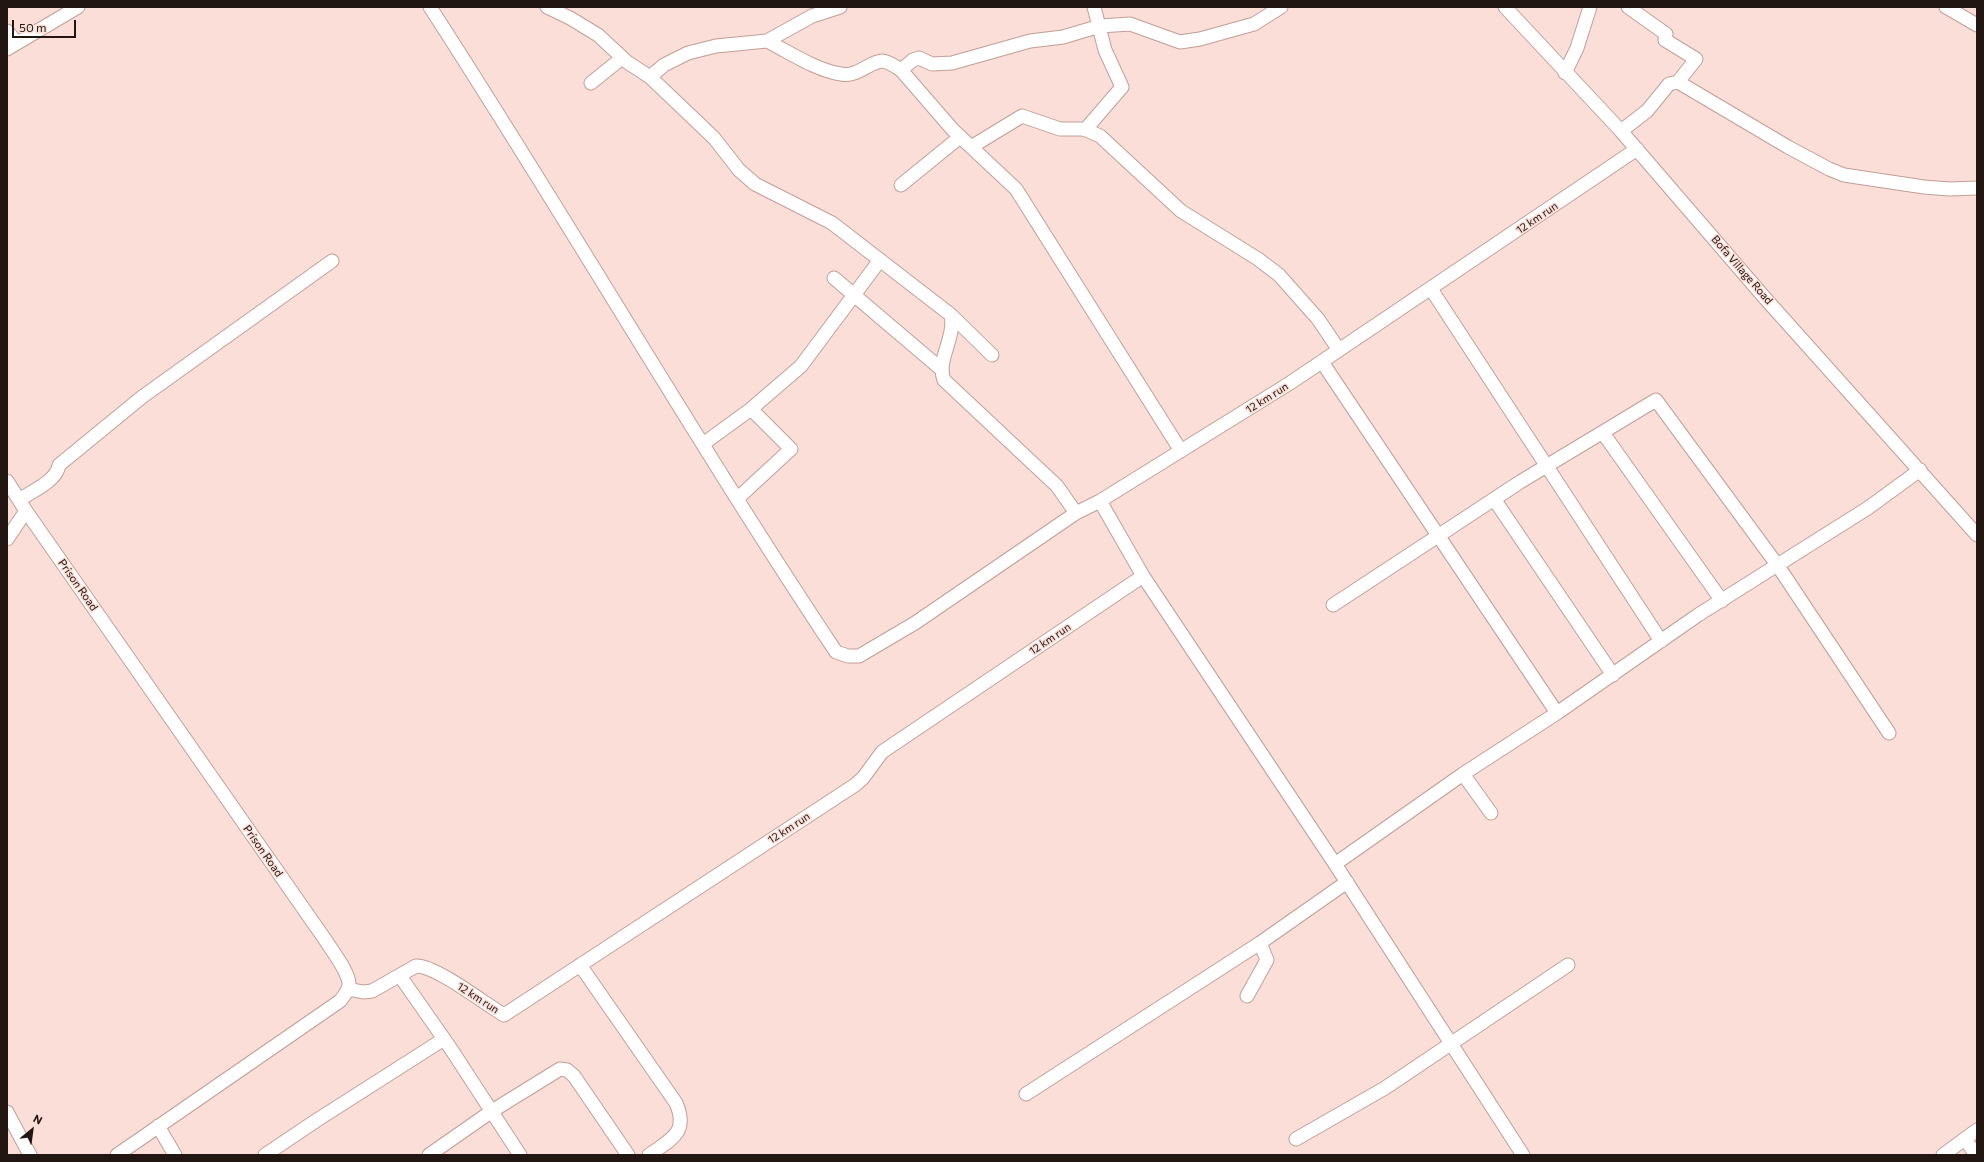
<!DOCTYPE html>
<html>
<head>
<meta charset="utf-8">
<style>
  body { margin:0 }
  #map { position:relative; width:1984px; height:1162px; overflow:hidden; background:#fbded7; font-family:Commissioner,sans-serif }
  canvas { display:block }
  .frame { position:absolute; inset:0; border:8px solid #221613; pointer-events:none }
  .north { position:absolute; left:12px; top:1110px; width:40px; height:40px; -webkit-text-stroke:3px #fbded7; paint-order:stroke; rotate:29deg; font-size:11px; font-weight:700; line-height:16px; text-align:center; color:#221613 }
  .north::after { content:''; display:block; margin:auto; width:14px; height:18px; background:#221613; clip-path:polygon(50% 0,100% 100%,50% 72%,0 100%) }
  .scale { position:absolute; left:12px; top:20px; width:64px; height:18px; box-sizing:border-box; border:2px solid #221613; border-top:0; padding-left:5px; font-size:12px; line-height:14px; white-space:nowrap; color:#221613; -webkit-text-stroke:3px #fbded7; paint-order:stroke }
</style>
</head>
<body>
<div id="map">
<canvas width="1984" height="1162"></canvas>
<div class="frame"></div>
<div class="north">N</div>
<div class="scale">50 m</div>
</div>
<script>
const c = document.querySelector('canvas').getContext('2d');
c.lineJoin = 'round';
function stroke(path, color, width, dash) {
  c.strokeStyle = color;
  c.lineWidth = width;
  c.lineCap = dash ? 'butt' : 'round';
  c.setLineDash(dash || []);
  c.stroke(path);
}
function label(font, color, halo, rows, align = 'center') {
  c.font = font + ' Commissioner,sans-serif';
  c.lineWidth = 3;
  c.setLineDash([]);
  c.textBaseline = 'middle';
  c.strokeStyle = halo;
  c.fillStyle = color;
  for (const [text, x, y, turn = 0] of rows) {
    c.save();
    c.translate(x, y);
    c.rotate((+turn || 0) * Math.PI / 180);
    c.textAlign = isNaN(turn) ? turn : align;
    if (halo) c.strokeText(text, 0, 0);
    c.fillText(text, 0, 0);
    c.restore();
  }
}
const minor = new Path2D(`
  M430,7C568,220 695,440 836,652L848,656H859L915,623L1076,513L1100,501
  M547,7L570,18L598,35L627,62L650,77L664,65L688,53L716,46L767,41L812,16L840,7
  M1505,7L1621,131L1764,297L1977,535
  M1946,7L1977,25
  M7,31L17,43
  M767,41C789,52 817,71 841,74C858,77 869,62 882,61C888,61 896,67 901,70L953,130L1016,189L1181,451
  M7,49L78,7
  M901,70L913,60L919,58L932,64L952,63L1030,41L1063,37L1100,26L1130,24L1180,42L1200,39L1254,24L1281,7
  M1565,73L1577,48L1590,7
  M650,77L714,138L739,170L755,184L832,223L951,315C956,337 936,361 944,380L1057,486L1076,513
  M1678,82L1788,147L1829,169L1844,175L1924,187L1950,189L1977,188
  M591,83L622,58
  M1085,130L1122,87L1105,50L1094,7
  M1621,131L1647,111L1669,84L1678,82L1696,59L1665,40L1666,34L1628,7
  M971,147L1022,116L1060,129H1084L1100,136L1181,211L1258,259L1279,275L1318,319L1339,350
  M901,185L960,137
  M834,278L941,369
  M1431,289L1661,641
  M951,315L992,355
  M1322,362L1557,713
  M1603,433L1722,601
  M703,444L751,409L801,366L880,260
  M7,481L26,511L324,938C331,949 349,972 349,984C349,990 344,996 340,1001L117,1155
  M738,498L791,449L751,409
  M1494,499L1613,675
  M19,500C32,491 57,481 59,465L142,397L332,261
  M7,539L26,511
  M1143,576L1335,864L1523,1155
  M1333,605L1520,482L1656,400L1778,566L1889,733
  M1463,774L1491,813
  M1335,864L1463,774L1557,713L1698,615L1868,508L1920,470
  M580,965L676,1103C689,1133 671,1139 649,1155
  M400,976L451,1049L520,1155
  M348,989L363,992L372,991L416,966C435,965 485,1004 504,1015L855,785L863,778L882,752L1143,576L1100,501L1290,383L1637,149
  M1247,996L1267,960L1260,943L1347,882
  M1026,1094L1260,943
  M7,1112L30,1155
  M158,1126L175,1155
  M1296,1139L1385,1088L1568,965
  M1965,1139L1976,1155
  M265,1155L317,1120L444,1039
  M429,1155L492,1111L560,1069L567,1070L574,1076L628,1155
  M1943,1155L1977,1130`);
stroke(minor, '#c19f97', 15);
stroke(minor, '#fff', 13);
label('11px', '#221613', '#fbded7', [
  ["12 km run",1537,218,-34],
  ["Bofa Village Road",1742,270,49],
  ["12 km run",1267,398,-32],
  ["Prison Road",78,585,55],
  ["12 km run",1050,639,-34],
  ["12 km run",789,828,-33],
  ["Prison Road",263,851,55],
  ["12 km run",478,998,33]
]);
</script>
</body>
</html>
